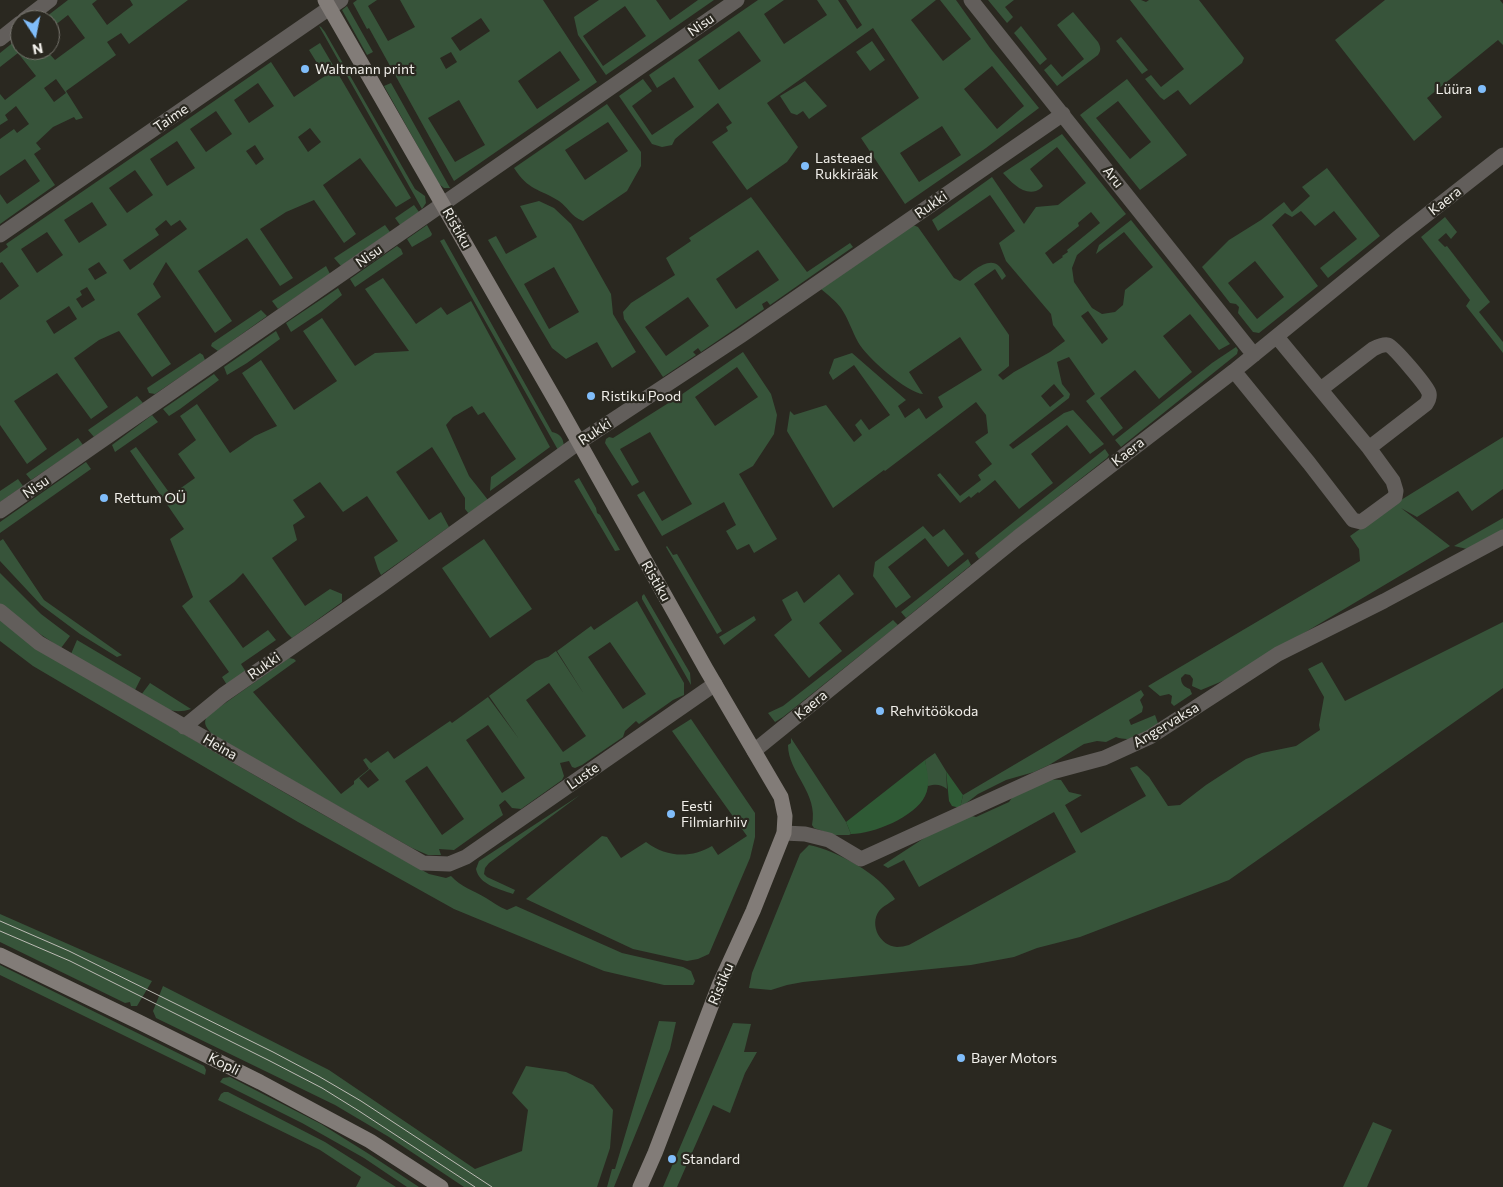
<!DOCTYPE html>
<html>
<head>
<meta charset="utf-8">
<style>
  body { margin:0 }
  #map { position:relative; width:1503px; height:1187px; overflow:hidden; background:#2a2820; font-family:Commissioner,sans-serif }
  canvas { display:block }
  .north { position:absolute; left:10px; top:10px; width:50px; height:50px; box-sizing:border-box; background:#2a2820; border:1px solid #7a7871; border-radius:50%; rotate:169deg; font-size:14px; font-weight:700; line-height:20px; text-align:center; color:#f1efea }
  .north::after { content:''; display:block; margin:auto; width:18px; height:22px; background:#80bdfa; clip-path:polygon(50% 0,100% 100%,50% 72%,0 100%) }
</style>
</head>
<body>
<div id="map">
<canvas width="1503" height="1187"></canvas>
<div class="north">N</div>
</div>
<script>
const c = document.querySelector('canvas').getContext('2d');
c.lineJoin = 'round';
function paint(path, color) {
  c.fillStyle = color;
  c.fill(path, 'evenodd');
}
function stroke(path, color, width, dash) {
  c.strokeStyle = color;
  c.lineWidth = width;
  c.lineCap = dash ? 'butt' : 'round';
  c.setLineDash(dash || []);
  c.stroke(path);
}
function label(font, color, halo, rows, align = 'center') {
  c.font = font + ' Commissioner,sans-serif';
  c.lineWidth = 4.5;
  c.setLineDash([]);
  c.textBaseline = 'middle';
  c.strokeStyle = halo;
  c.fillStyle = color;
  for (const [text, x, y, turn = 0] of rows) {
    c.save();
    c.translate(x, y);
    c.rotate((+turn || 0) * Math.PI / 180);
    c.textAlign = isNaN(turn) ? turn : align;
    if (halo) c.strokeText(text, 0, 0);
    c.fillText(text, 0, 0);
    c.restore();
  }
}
paint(new Path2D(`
  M68,0H97L92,4L107,25L133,5L130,0H188L129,44L121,33L107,42L116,55L66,91L83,118L76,120L74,117L53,127L36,143L41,149L34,154L55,185L0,224V194L7,204L40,181L25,159L0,176V139L14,129L17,133L29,124L16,106L5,115L8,120L0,125V94L5,100L36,76L18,53L0,67V53L20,37V50H46L55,60L85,38L68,15L50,29V20H42ZM56,79L66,93L54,102L44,88Z
  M357,0H377L368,6L388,41L415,27L400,0H543L597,82L454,181L369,28L367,29L353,3ZM481,18L490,31L460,51L451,38ZM560,51L580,80L537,109L518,81ZM451,52L457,62L446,69L440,58ZM459,100L485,145L455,162L428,118Z
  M599,0H656L670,20L698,0H714L606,75L578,35L574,17ZM625,6L646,36L603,66L583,36Z
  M758,0H784L764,14L784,44L827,15L817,0H838L857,29L862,25L846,0H936L911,20L943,61L971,39L940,0H956L990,48L1039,108L986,148L905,204L861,138L919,98L873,28L767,103L798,147L787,162L747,190L712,142L728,131L726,127L732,123L718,103L675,139L672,145L662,147L652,144L619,96L643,79L652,91L632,106L652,135L694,107L674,77L657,88L649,75ZM739,31L761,61L719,90L698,60ZM992,66L1024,106L997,129L964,89ZM942,126L961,155L919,182L900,153Z
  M988,0H1014L1005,7L1013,17L1007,23Z
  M1130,0H1141L1146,2L1149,0H1199L1244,58L1242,63L1190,105L1178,90L1164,100L1160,97L1145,79L1151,75L1161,87L1184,69Z
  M1385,0H1500L1503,4V45L1498,40L1427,98L1442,117L1414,141L1335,40Z
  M347,6L373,52L367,55L342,10Z
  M1073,12L1098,42C1101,48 1101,50 1098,55L1057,86L1044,70L1051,64L1062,77L1084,59L1057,25Z
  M319,26L321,27L325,32L415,189L425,196L426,203L422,209Z
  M1021,26L1047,59L1040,65L1014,33Z
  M1121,37L1148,70L1142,74L1116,41Z
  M872,41L885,60L870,71L856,52Z
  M320,43L411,198L396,207L360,158L323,185L356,234L344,243L314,200L286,212L260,229L293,278L280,286L247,238L198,271L232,321L215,333L166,262L153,284L161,297L137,314L171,364L152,377L119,331L99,340L74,358L108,407L91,419L57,373L14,401L47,449L27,464L0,425V300L19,286L2,262L0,263V253L8,247L6,244L271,62L294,97L325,76L309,50ZM258,83L274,106L249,123L234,100ZM216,111L232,134L206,152L190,129ZM310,128L321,142L308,152L298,137ZM177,141L195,168L167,186L150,159ZM255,145L264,159L256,165L246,151ZM135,170L153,195L127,213L109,188ZM92,202L107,225L79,243L64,220ZM166,220L171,226L180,220L187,229L130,270L123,260L159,235L155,229ZM47,232L63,255L37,273L21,249ZM99,262L107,273L95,280L88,269ZM87,287L95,300L82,308L76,299L82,295L80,291ZM69,306L77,319L54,334L46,321Z
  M1127,79L1187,155L1140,190L1080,115ZM1118,101L1151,142L1130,159L1096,118Z
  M805,81L827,106L809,119L803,111L797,115L791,113L780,96Z
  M391,83L450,188H444L439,184L384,86Z
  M607,104L641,152V166L627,191L583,221C570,216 569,208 559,201C538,188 529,191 514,168ZM608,122L628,151L585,180L565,150Z
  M1062,134L1126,214L1077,255L1072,268L1074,282L1092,308L1102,314L1115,312L1123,305L1125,290L1153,267L1124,232L1096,254L1099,245L1131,220L1230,344L1219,350L1190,314L1163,336L1192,372L1159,399L1135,370L1100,398L1123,428L1113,436L1086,401L1095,394L1069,357L1057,362L1062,384L1070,394L1069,398L1009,445L1013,449L1064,413L1073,410L1104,444L1090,454L1067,425L1031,454L1053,483L1019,509L995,480L979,493L978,492L971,498L969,496L960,503L937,475L940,473L960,496L981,480L978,475L992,464L975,442L988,433L986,415L976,402L885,471L884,470L833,508L787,431L790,411L794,415L826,405L854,442L862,435L855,425L861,419L869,430L890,415L854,365L833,380L829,373L834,359L852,353L906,400L898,406L905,418L919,408L926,419L943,407L938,397L982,370L960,337L909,372L923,394C907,393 866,357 858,342C852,331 848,318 841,308C836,301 828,295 821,289L913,225L918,227L954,278L960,281C970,274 988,255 999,266C1002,269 1004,273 1006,276L1002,280L995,269L974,284L1009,335V366L998,375L1003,380L1014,372L1050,352L1065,341L1053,325L1051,314L1006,261L999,243L1015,231L990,195L938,231L932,220L992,177L1024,224L1036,207L1058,205L1086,183L1057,147L1030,169L1043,186C1041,188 1039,190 1036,191C1023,195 1011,182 1003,173ZM1091,212L1100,223L1067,250L1068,252L1062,256L1063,257L1053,264L1045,253L1079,226L1078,223ZM1088,311L1108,339L1102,344L1081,316ZM1054,384L1064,396L1050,407L1041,396Z
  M1327,168L1380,236L1328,278L1320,268L1357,239L1334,211L1315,226L1301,211L1292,217L1285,213L1272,225L1318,286L1259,333L1253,332L1238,313L1239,307L1236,304L1230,303L1202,267L1229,240L1261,220L1284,202L1292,212L1310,196L1302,187ZM1255,261L1284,297L1257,319L1228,283Z
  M751,197L807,272L850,243L853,247L770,305L767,301L762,304L764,309L701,352L698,348L693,352L696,355L663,377L624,319L623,312L631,303L675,275L666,258L691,241L689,238ZM758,250L779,280L736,309L716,279ZM688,297L709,326L666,356L645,327Z
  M539,201L554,208L571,224L577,234L611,294L613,314L636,352L612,368L597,342L566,359L552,348L488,240L496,236L506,254L537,237L520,206ZM554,267L579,312L549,329L524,284Z
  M414,205L419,212L400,225L395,218Z
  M1445,217L1457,232L1451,239L1446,233L1438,240L1445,247L1447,246L1490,302L1479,312L1503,342V353L1466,306L1470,300L1421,237Z
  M385,225L390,232L341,266L334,258Z
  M427,225L432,234L431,236L412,247L407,239Z
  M444,239L552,432C560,434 563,437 564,446L558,450L440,241Z
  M397,246L401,249L403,254L355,287L350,279Z
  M326,266L330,274L278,309L272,301Z
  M383,278L416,324L441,307L447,315L471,301L550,447L490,491L491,477L516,459L484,412L478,415L472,406L453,417L446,425L469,476L488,500L469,514L465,509V498L432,447L396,472L429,520L441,512L449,527L381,575L378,569L374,557L398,541L367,496L343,512L320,482L293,500L305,517L293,525L297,540L272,558L305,606L330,589L342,594V602L292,638L287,633L243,573L234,582L209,601L243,648L268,630L276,640L241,664L246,672L227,685L222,677L229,672L182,606L193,597L170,539L184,529L130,451L136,447L171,495L195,478L178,454L196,440L180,416L197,404L230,453L255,436L277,426L242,373L261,360L294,410L337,381L303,331L322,318L355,366L375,353L409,351L365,289Z
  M338,288L342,295L321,312L291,332L286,323Z
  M261,310L267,316L218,351L211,346L212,343Z
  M276,331L280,339L247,363L227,375L224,367Z
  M1236,347L1238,350L1237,354L1121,447L1115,440L1212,363Z
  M743,352L771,394L777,415L774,434L753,466L739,474L777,539L754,553L749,544L737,550L726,531L736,525L724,502L662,536L637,495L644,491L662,521L692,504L650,432L620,449L639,482L632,486L605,443L606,439L609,437L613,438L678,397ZM737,367L758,397L715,426L695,397Z
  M200,353L203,355L205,360L155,394L149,393L147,388Z
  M214,374L219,380L180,409L169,416L163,409Z
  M137,396L143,403L94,437L88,430Z
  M152,415L158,422L115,452L112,445Z
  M1503,437V489L1472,511L1458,491L1417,517L1401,508L1450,546L1225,680L1201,690L1192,686L1193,679L1190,675L1185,674L1181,678C1181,684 1184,687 1190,689L1192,694L1174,706L1171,703L1172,696L1169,694L1160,696L1148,686L1360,561L1359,549L1350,536L1401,500Z
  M78,438L83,445L31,480L26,474Z
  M1105,449L1109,455L1107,458L979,559L975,553Z
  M86,462L91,469L0,533V522Z
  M579,478L596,508L597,513L600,515L620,550L615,551L574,481Z
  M18,479L23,486L0,502V491Z
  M1503,518V530L1467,549L1454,546Z
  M923,526L933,537L944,529L964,554L948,567L925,538L888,567L911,597L896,608L873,576L875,562Z
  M3,539L44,600L122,655L117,657L80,634L41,605L0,561V541Z
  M484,539L532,609L490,638L442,568Z
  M667,546L673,555L677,554L722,631L717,634L666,547Z
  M968,559L971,565L906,618L901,612Z
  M0,573L41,614L70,636L61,648L37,632L0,604Z
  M839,574L854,594L819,623L842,651L809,678L774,635L792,620L782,600L797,591L804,603Z
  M644,594L690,673L691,685L642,599V596Z
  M637,601L684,683V695L673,700L639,724L636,721L625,731L623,737L582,765L575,768L572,767L569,761L560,763L564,776L562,780L521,809L512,808L505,800L499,805L503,815L454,850L439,849L441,855H428L412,848L214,736C208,729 202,725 207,716L289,658L294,659L296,661L253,692L341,794L354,784V781L369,769L363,760L366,758L371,763L388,751L394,759L450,721L452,723L488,697L519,739L489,696L536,661L548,657L556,651L584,694L557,651L591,626L594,630ZM610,642L646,694L623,709L588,657ZM549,683L586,736L563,752L526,700ZM488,725L525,778L502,793L466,740ZM427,766L464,819L442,835L405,781ZM370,769L379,780L368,788L359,778Z
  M754,616L756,620L724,645L719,637Z
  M0,618L42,652L306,805L429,874L446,878L451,876C461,887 473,890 486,898C493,902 499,907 507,910L516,906L622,953L683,967L691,971L695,981L693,985H664L604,971L454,909L298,822L33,666L0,641Z
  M893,620L898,625L783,717L775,722L768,713L783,706Z
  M1503,622V688L1229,880L1080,937L1037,948L1014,957L971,965L803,982L787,985L771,990L749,988L752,973L800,854L809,845C838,851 879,874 895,899C890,903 883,906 879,911C869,925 880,946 897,947C901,947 905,946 909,945L1076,852L1054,812L919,887L904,860L888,868L883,865L935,831L968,815L976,817L1009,802L1016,792L1047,779L1061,780L1069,792L1082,795L1065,805L1081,833L1146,796L1130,768L1137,766L1149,777L1168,806L1180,805L1206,785L1246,759L1262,753L1296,746L1320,730L1319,725L1324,697L1308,669L1322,662L1345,701Z
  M77,640L141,678L135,690L71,654Z
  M150,683L191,709C170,716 159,705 141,695Z
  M1141,690L1144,695L1140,700L1143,707L1142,712L1129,720L1131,725L1155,715L1159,726C1145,734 1133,743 1116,737L1106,742L1097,741L1084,744L1049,765L1034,772L1006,780L978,794L960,808L963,795Z
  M691,719L755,813V837L750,858L709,954L698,959L687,961L633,949L526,899L602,836L607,837L621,858L646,842C666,857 690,859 712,846L718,855L747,836L672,731Z
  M791,738L846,822L851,834L849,835H834L814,828L812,825C819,793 788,773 788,745L791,743Z
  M935,753L946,771L947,789C940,784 936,784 928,786L925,760Z
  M580,795L489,863L485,868L484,874L487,877L515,890L513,894C500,889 479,885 476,869L479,861Z
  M0,914L152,981L137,1006H131L130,1002L125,1003L0,942Z
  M0,965L204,1066L206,1070L205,1075L0,975Z
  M163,986L329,1070L475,1169L522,1151L528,1110L512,1093L526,1066L566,1072L593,1085L613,1110L610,1148L597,1187H464L389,1137L335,1105L156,1018L153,1011Z
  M659,1021L676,1022L670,1049L614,1187H607L612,1169H615Z
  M733,1023L751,1024L744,1052H757L745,1073L730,1113L713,1105L677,1187H663Z
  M230,1077L321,1124L369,1154L419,1187H407L364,1158L302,1123L220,1082L223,1078Z
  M224,1092H228L325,1142L396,1187H356L361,1177L320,1150L218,1100L221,1094Z
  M1373,1122L1392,1130L1367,1187H1343Z`), '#37543a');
paint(new Path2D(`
  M925,760C927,771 931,785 925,796C915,817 873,834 851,834L846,822Z
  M946,771L963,795L960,808L952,806L949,801Z`), '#2f5a35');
stroke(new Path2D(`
  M971,0L1254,355
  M24,20L50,0
  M0,39L20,23
  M0,235L341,0
  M1234,371L1309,463L1353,520L1361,522L1395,497L1396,491L1393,481L1369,448L1277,337
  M1321,389L1373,349C1377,347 1383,344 1388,345C1394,347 1427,386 1429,393C1430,397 1428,401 1426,404L1369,448
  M0,511L737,0
  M0,611L39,643L423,863L449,864L466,857L715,684
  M184,727L223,695L380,586L578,443L742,335L1063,114
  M754,751L1018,537L1234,371L1401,235L1503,155
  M784,833L805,834L829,840L861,859L1052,772L1104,758L1150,737L1278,654L1384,601L1503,537`), '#625e5b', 15);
stroke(new Path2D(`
  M325,0L558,405L706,669L781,797L785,816L784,833L753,911L720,983L655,1153L640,1187
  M0,955L139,1022L260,1082L370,1141L441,1187`), '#827c78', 15);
stroke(new Path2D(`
  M0,921L69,951L273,1052L320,1077L361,1101L492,1187
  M0,931L70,961L270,1061L322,1088L359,1111L475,1187`), '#bdbbb5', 1);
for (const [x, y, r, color] of [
  [305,69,5,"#80bdfa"],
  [1482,89,5,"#80bdfa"],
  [805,166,5,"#80bdfa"],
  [591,396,5,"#80bdfa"],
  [104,498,5,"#80bdfa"],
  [880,711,5,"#80bdfa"],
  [671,814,5,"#80bdfa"],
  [961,1058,5,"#80bdfa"],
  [672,1159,5,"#80bdfa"]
]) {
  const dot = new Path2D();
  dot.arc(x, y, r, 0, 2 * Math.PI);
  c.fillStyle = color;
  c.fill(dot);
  stroke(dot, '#2a2820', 2);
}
label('14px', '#f1efea', '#2a2820', [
  ["Nisu",701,25,-35],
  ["Taime",171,118,-34],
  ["Aru",1113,177,51],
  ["Kaera",1445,201,-38],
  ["Rukki",931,205,-35],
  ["Ristiku",457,228,60],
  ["Nisu",369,256,-35],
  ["Rukki",595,432,-33],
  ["Kaera",1128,452,-38],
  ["Nisu",36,487,-35],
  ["Ristiku",656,581,60],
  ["Rukki",264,666,-35],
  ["Kaera",811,705,-39],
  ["Angervaksa",1166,725,-31],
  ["Heina",220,747,30],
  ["Luste",583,776,-35],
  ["Ristiku",721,984,-67],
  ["Kopli",224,1064,26]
]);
label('14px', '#f1efea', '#2a2820', [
  ["Waltmann print",315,69],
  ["Lüüra",1472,89,"right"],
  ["Lasteaed",815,158],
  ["Rukkirääk",815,174],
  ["Ristiku Pood",601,396],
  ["Rettum OÜ",114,498],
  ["Rehvitöökoda",890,711],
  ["Eesti",681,806],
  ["Filmiarhiiv",681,822],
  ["Bayer Motors",971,1058],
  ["Standard",682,1159]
], 'left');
</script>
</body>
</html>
